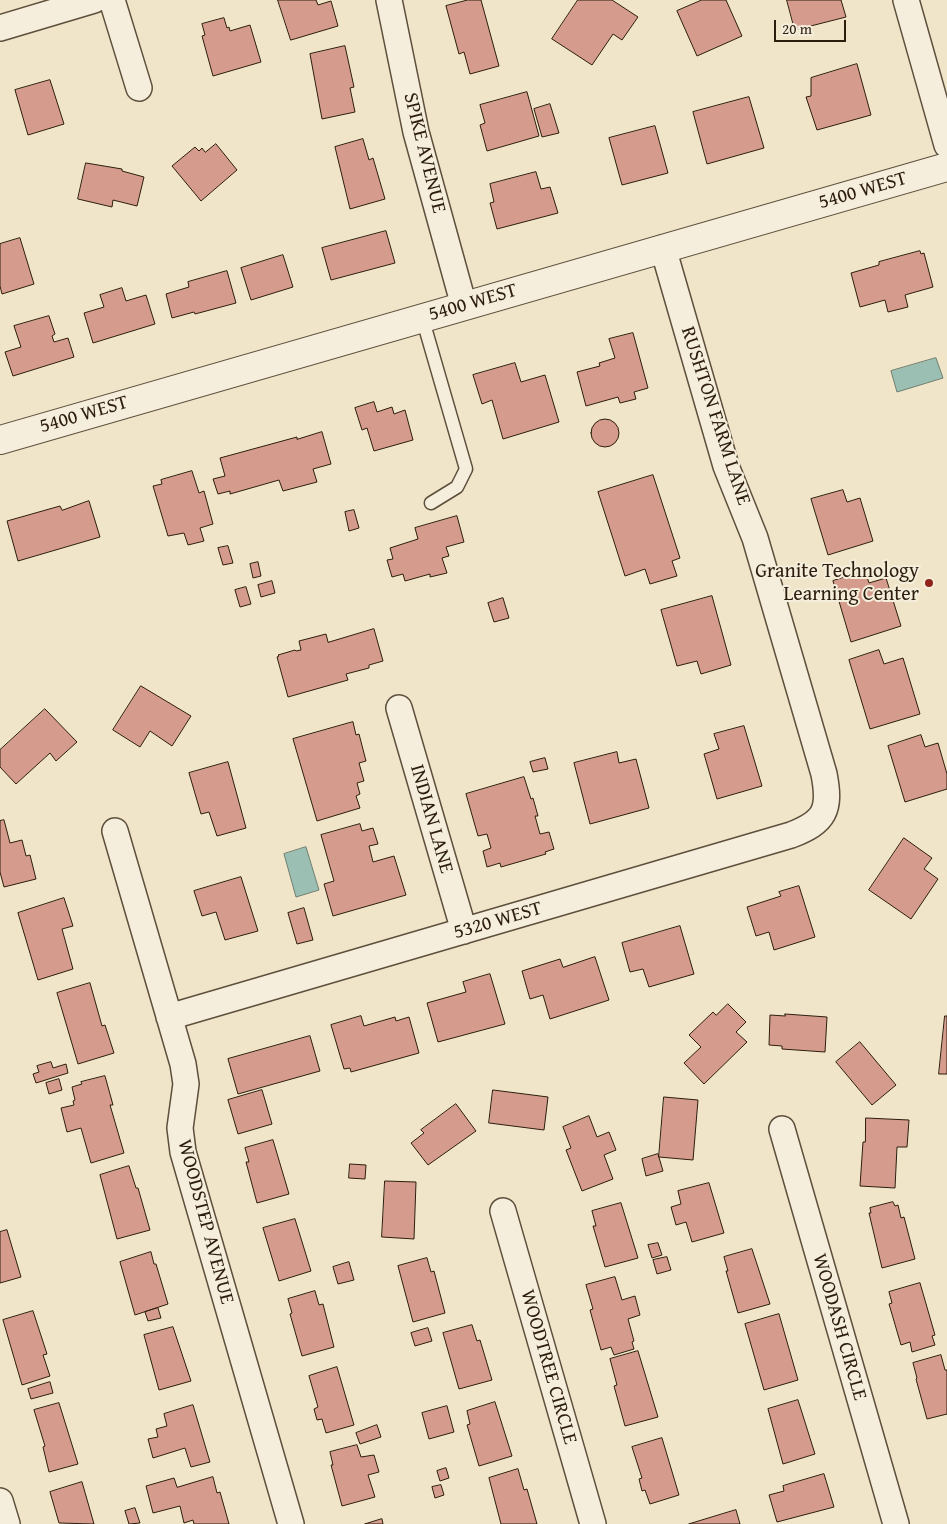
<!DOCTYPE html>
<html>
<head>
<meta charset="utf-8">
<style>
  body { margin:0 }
  #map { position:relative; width:947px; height:1524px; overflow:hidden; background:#f0e5c9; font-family:"Gentium Book Plus",serif }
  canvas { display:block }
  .scale { position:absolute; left:774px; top:20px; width:72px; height:22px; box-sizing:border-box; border:2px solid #2d1d0d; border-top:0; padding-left:6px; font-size:15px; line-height:18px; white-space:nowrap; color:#2d1d0d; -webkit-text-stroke:4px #f5eedc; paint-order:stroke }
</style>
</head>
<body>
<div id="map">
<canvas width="947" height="1524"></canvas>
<div class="scale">20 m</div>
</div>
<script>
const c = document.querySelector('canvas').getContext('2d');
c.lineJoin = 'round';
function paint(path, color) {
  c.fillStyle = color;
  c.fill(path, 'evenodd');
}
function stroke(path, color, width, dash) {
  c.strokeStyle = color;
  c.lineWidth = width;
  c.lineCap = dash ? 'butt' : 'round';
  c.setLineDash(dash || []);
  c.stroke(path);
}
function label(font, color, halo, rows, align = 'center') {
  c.font = font + ' "Gentium Book Plus",serif';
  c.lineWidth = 4;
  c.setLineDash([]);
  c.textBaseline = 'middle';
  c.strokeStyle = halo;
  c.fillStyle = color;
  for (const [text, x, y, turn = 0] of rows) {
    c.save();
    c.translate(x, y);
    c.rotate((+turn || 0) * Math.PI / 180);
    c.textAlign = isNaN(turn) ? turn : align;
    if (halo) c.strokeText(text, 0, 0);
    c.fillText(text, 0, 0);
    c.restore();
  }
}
const water = new Path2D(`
  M936,358L943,378L897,392L891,371Z
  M306,847L319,890L296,897L284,854Z`);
paint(water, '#9bbfb2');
stroke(water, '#6f7e70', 1);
const building = new Path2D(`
  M278,0H316L318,5L331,1L338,26L291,40Z
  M468,0H481L499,66L470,74L464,52L459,54L446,6Z
  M578,0H612L638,17L622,40L613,34L592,65L552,39Z
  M702,0H726L742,36L697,56L677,11Z
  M787,0H841L846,17L795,30Z
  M224,18L227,28L229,27L230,31L250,25L261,62L213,76L202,36L205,35L202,24Z
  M345,46L354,87L350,88L355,112L322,119L310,54Z
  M857,64L871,115L817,130L806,97L811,96V78Z
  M50,80L64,124L28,135L15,90Z
  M527,92L539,136L487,151L480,125L485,123L480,105Z
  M749,97L764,148L707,164L693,112Z
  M550,104L559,133L542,137L534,109Z
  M655,126L668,173L622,185L609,138Z
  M363,139L369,160L373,158L385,199L350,209L335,147Z
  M216,144L237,170L201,201L172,166L195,147L199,151L202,148L205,152Z
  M86,163L122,169V171L144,177L137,206L113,200L112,207L78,199Z
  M536,172L541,189L550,187L558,213L497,229L490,203L494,202L490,184Z
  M386,231L395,263L331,280L322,248Z
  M20,238L34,284L2,294L0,286V244Z
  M920,251L921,254L924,253L933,287L905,295L908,307L888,312L885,300L860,307L851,273L879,265V262Z
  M283,255L293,287L251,300L241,268Z
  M227,271L236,303L195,314L194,312L172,318L166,294L189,287L188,282Z
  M122,288L126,301L146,295L155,324L93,343L84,313L104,307L100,295Z
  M49,316L55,334L52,336L54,342L68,338L74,357L13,376L5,352L21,347L14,326Z
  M633,333L648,388L634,392L636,399L620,403L618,397L586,406L577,372L600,366L599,363L615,358L609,339Z
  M515,363L521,382L545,375L559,422L503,439L492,400L482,404L473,375Z
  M374,402L377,412L392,407L394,414L405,410L413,440L374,451L367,428L362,430L355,408Z
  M591 433a14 14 0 1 1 28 0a14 14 0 1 1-28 0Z
  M322,432L331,464L313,469L317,482L283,491L279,480L230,494V491L218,494L213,479L225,476L220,458L297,437V439Z
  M192,471L199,493L204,491L213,524L200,528L204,541L188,545L184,533L168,536L153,486L162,484L161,480Z
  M653,475L680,558L672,561L677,576L650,584L645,569L625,576L598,492Z
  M843,490L847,502L860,498L873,541L828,555L811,499Z
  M89,501L100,537L18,561L7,521L60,506L62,510Z
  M354,510L359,528L349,531L345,512Z
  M457,516L464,542L446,547L449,556L442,558L447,573L430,577V574L405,581L403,574L392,577L387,560L393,559L390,548L418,539L415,528Z
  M228,546L233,563L223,565L218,548Z
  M258,562L261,576L253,578L250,564Z
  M865,571L869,583L886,578L901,626L851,642L833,581Z
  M272,581L275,593L261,597L258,585Z
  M246,587L251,604L240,607L235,590Z
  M712,596L731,665L701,674L697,661L677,666L661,610Z
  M503,598L509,618L494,622L488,603Z
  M374,629L383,661L369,665V668L346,674L348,680L288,697L277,657L279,656L278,655L295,650L296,651L301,650L299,641L326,634L328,642Z
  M879,650L884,664L903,658L920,714L870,729L849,660Z
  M141,686L191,716L172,746L150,731L140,747L113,730Z
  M45,709L77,742L56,761L50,753L16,784L0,767V750Z
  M353,722L356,735L359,734L366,761L359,763L364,781L357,783L360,794L356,796L360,808L317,821L293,739Z
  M744,726L762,786L717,799L704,754L719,749L714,734Z
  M921,735L925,747L938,743L947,774V789L905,802L888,746Z
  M617,752L619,763L636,759L649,808L590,824L574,763Z
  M545,758L548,769L533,772L530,762Z
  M228,762L246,828L217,836L209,812L201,814L189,773Z
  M524,777L531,799L533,798L538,816H535L540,834L549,832L554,849L545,852L546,854L501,867L500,863L487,867L483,851L491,848L487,834L478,836L466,794Z
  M4,820L10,843L22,840L26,856L30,855L36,879L4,887L0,872V821Z
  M360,824L362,831L373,828L378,844L369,846L373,862L394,856L406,895L333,916L324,884L334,881L321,835Z
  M904,838L932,858L924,869L938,879L911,919L869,890Z
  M241,877L258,931L225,940L216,912L202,916L194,891Z
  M799,886L815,937L774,950L769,932L756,936L747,907L781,896L779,892Z
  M64,898L73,926L62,929L73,969L38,980L18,913Z
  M304,908L313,940L297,944L288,913Z
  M680,926L694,974L649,987L643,969L630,972L622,943Z
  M595,957L609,1000L550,1019L543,995L530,999L522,971L560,959L563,967Z
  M490,974L505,1024L438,1042L427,1003L466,992L463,982Z
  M90,983L102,1026L105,1025L114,1053L78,1064L57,993Z
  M728,1004L746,1022L736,1032L747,1042L704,1084L684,1063L701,1047L689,1035L713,1012L716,1015Z
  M785,1014L827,1017L825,1052L782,1049V1046L769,1045L770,1015L785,1016Z
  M361,1016L364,1026L395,1017L396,1021L409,1017L419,1053L351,1072L350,1068L344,1069L331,1025Z
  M945,1016H947V1074H939Z
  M310,1036L320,1071L238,1094L228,1059Z
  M860,1042L896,1085L872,1105L836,1062Z
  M51,1062L53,1068L66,1064L68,1073L36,1083L33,1074L39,1072L37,1066Z
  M105,1076L113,1105H110L124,1153L91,1163L81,1128L67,1132L61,1108L74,1105L73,1101L75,1100L72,1087L82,1084L81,1082Z
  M59,1079L62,1090L49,1094L46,1083Z
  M262,1090L272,1124L238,1134L228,1100Z
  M493,1090L548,1097L544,1130L489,1123Z
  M664,1097L698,1100L693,1160L659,1157Z
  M456,1104L476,1131L428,1165L411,1143L424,1133L421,1130Z
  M589,1116L597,1137L609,1132L616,1150L604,1155L613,1179L582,1191L566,1150L571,1148L563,1127Z
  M866,1118L909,1120L907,1147H897L895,1188L860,1186L863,1142H865Z
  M273,1140L289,1194L257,1203L246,1162H249L245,1148Z
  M658,1154L663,1171L646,1176L642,1159Z
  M350,1164L366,1165L365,1179L349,1178Z
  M129,1166L136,1188H138L150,1230L117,1239L100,1175Z
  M385,1181L416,1182L414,1239L382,1237Z
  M709,1183L724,1233L692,1242L686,1222L676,1225L671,1207L681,1204L678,1191Z
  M893,1202L895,1206L898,1205L901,1218L904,1217L915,1259L882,1268L869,1213H871L870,1208Z
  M621,1203L638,1258L605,1267L593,1226H596L592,1211Z
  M295,1219L311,1271L279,1281L263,1228Z
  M7,1230L21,1277L0,1283V1232Z
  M658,1243L662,1255L652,1258L648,1245Z
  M752,1249L770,1304L738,1313L726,1271H728L724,1257Z
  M151,1252L154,1264H156L168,1304L135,1315L120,1262Z
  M667,1257L671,1270L657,1274L653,1260Z
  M427,1258L431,1272L434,1271L445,1313L413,1322L398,1266Z
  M349,1262L354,1280L338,1284L333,1267Z
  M615,1277L622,1300L635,1296L640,1315L628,1319L634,1341L632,1342L634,1349L614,1355L611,1347L601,1350L590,1310L593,1309L586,1285Z
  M920,1283L935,1335L932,1336L935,1345L912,1352L910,1342L901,1345L889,1304L892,1303L889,1292Z
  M315,1291L319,1305L323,1304L334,1347L302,1356L290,1314L292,1313L288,1299Z
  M158,1308L161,1318L148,1321L145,1312Z
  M33,1311L47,1354L43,1355L50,1376L22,1385L3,1320Z
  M779,1314L798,1380L764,1390L745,1324Z
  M472,1325L477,1341L480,1340L492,1380L459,1389L443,1333Z
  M173,1327L191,1381L159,1390L144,1335Z
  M428,1328L432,1341L415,1346L411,1333Z
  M638,1351L658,1417L625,1426L614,1386L617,1385L610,1359Z
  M941,1355L945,1370H947V1414L927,1419L916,1379L917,1378L913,1363Z
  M337,1367L354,1425L326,1433L322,1419L317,1420L314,1409L318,1407L309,1376Z
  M50,1382L53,1393L31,1399L28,1389Z
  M798,1400L815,1454L783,1464L768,1409Z
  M495,1402L512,1456L479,1466L467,1425L470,1424L467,1411Z
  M59,1403L78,1464L49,1472L43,1447L45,1446L34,1410Z
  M193,1405L210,1462L191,1467L185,1448L153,1458L148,1439L158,1437L156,1429L167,1426L164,1414Z
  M447,1406L454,1432L429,1439L422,1413Z
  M377,1425L381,1437L360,1444L356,1433Z
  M662,1438L679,1495L650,1504L645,1490L642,1491L639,1479L642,1478L632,1447Z
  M357,1445L361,1457L374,1455L379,1472L368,1475L375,1497L342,1506L331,1465H333L330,1452Z
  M446,1468L449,1478L440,1481L437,1471Z
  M518,1469L524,1490L527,1489L537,1524H501L489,1478Z
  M824,1474L834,1507L777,1522L769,1495L784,1491L783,1486Z
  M213,1477L217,1493L220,1492L229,1524H194L193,1520L184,1523L180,1506L153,1513L146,1486L174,1478L177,1487Z
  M82,1482L94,1524L59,1523L50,1492Z
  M441,1485L444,1495L435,1498L432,1487Z
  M135,1508L140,1523L129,1524L125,1511Z
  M736,1510L740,1524H689Z
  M382,1519L383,1524H365Z`);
paint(building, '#d59c8d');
stroke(building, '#2d1d0d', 1);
const service = new Path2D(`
  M422,317L466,469L457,487L431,503`);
const minor = new Path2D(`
  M112,0L139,88
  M389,0L416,132L464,306
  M906,0L947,145
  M0,28L94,0
  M399,708L464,931
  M115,831L183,1064L186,1084L180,1128L183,1152L291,1524
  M169,1017L791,835C825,822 831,810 824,774L755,538L726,466L663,248
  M782,1129L896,1524
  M503,1211L593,1524
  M0,1501L7,1524`);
const tertiary = new Path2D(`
  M0,440L947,167`);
stroke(service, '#5e4f3c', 15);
stroke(minor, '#5e4f3c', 28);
stroke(tertiary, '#5e4f3c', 30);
stroke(service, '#f5eedc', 12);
stroke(minor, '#f5eedc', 25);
stroke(tertiary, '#f5eedc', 28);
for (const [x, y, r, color] of [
  [929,583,5,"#8f2418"]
]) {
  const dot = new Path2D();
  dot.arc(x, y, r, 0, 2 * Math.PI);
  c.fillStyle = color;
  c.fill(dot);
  stroke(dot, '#f5eedc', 2);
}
label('20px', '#2d1d0d', '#f5eedc', [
  ["SPIKE AVENUE",424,153,76],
  ["5400 WEST",863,191,-16],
  ["5400 WEST",473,303,-16],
  ["5400 WEST",84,415,-16],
  ["RUSHTON FARM LANE",715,416,72],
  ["INDIAN LANE",431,819,74],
  ["5320 WEST",498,921,-16],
  ["WOODSTEP AVENUE",205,1222,75],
  ["WOODASH CIRCLE",839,1327,74],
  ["WOODTREE CIRCLE",548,1367,74]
]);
label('20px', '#2d1d0d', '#f5eedc', [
  ["Granite Technology",919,572],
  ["Learning Center",919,595]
], 'right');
</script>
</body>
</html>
